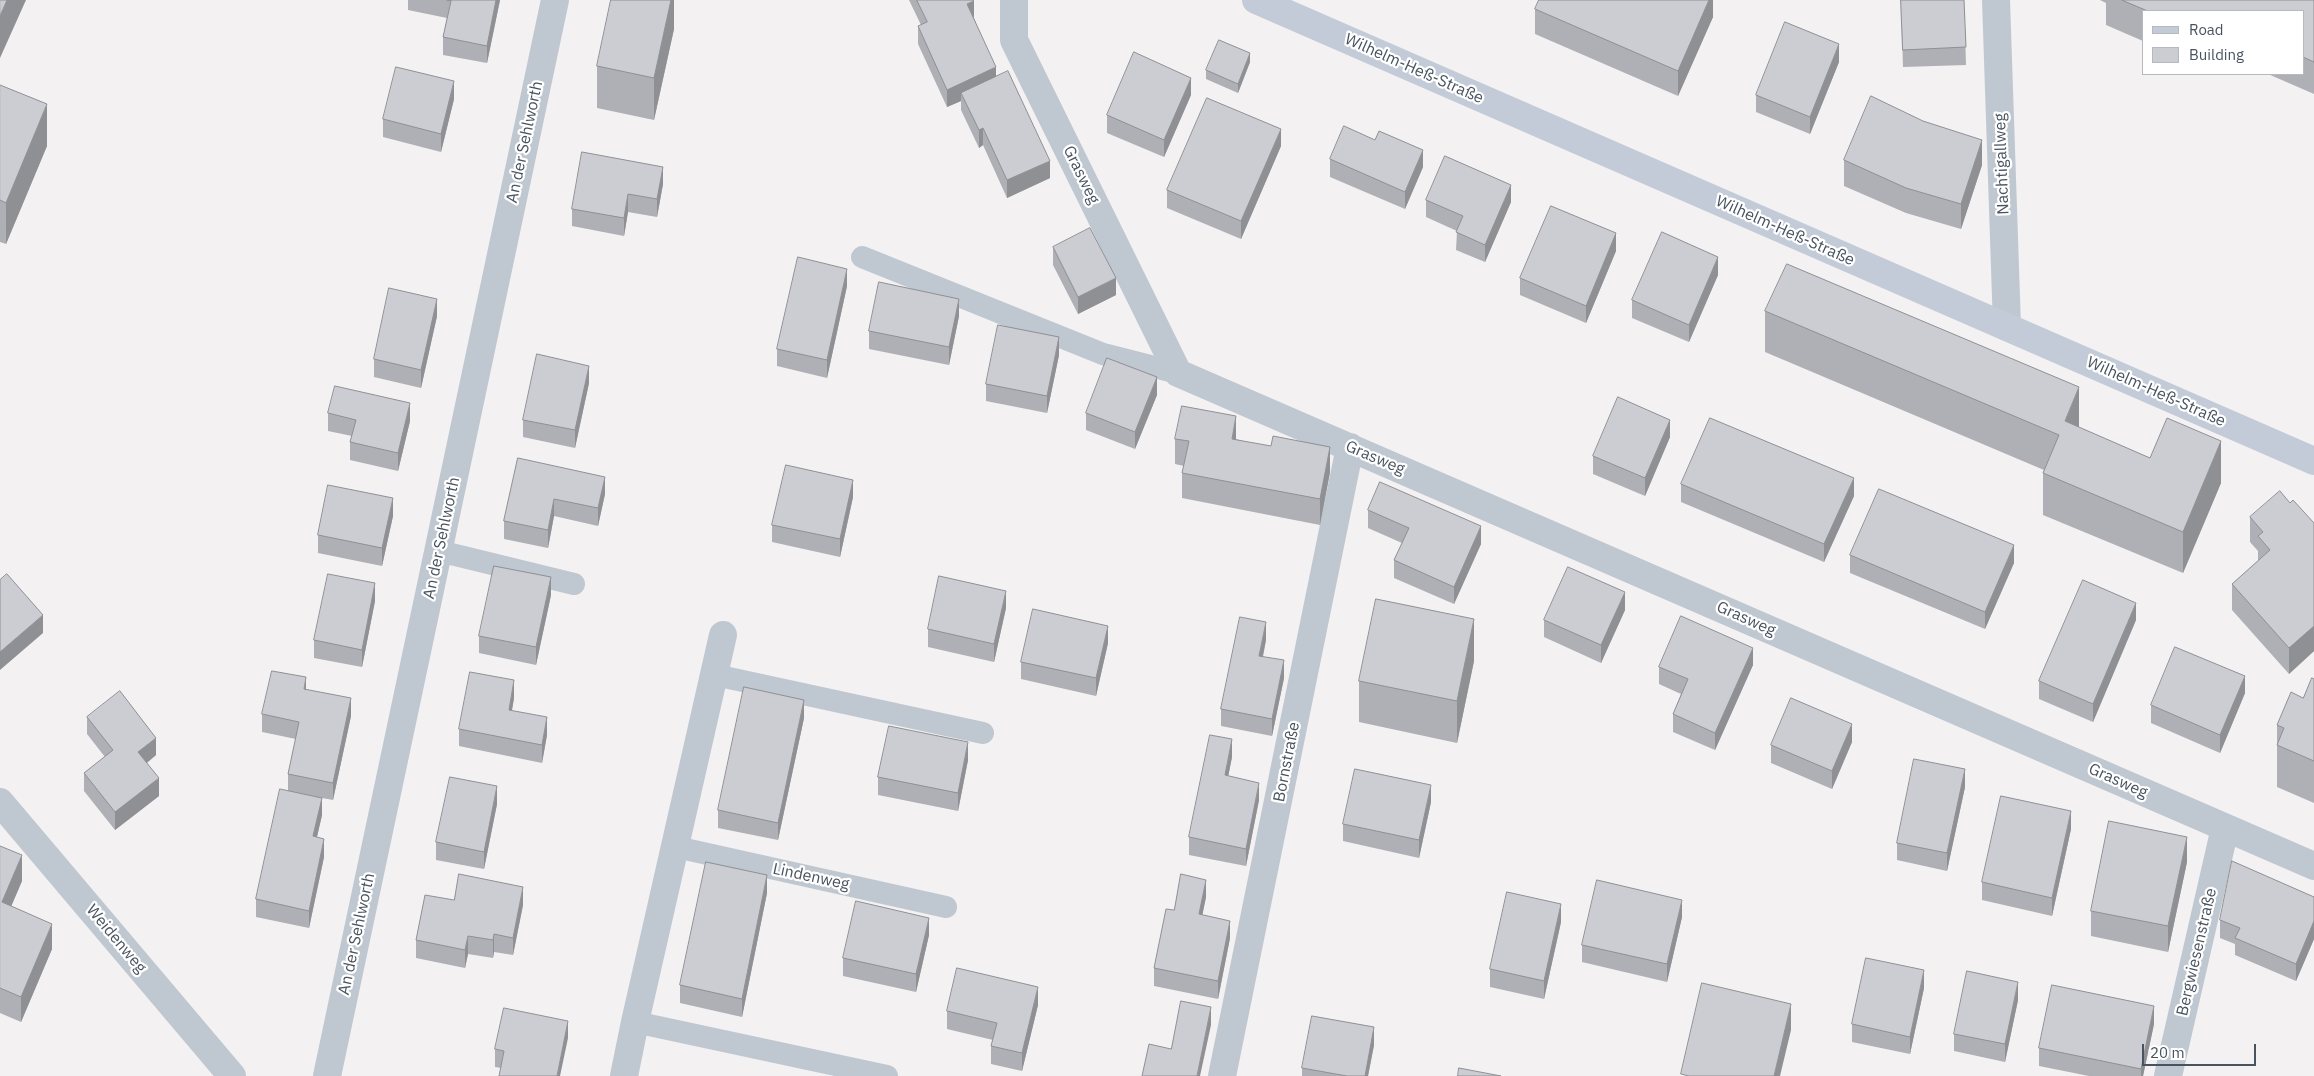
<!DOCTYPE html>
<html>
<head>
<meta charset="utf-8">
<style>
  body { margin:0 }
  #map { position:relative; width:2314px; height:1076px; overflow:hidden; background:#f3f1f1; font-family:"IBM Plex Sans",sans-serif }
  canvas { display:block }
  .legend { position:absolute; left:2142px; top:10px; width:162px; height:65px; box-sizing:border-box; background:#fff; border:1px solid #b6babf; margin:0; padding:6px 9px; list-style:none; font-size:15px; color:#48535f }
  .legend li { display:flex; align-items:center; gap:10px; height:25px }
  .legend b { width:25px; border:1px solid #b6babf }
  .scale { position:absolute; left:2142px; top:1044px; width:114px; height:22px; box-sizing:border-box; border:2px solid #48535f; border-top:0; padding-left:6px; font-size:15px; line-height:18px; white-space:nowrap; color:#48535f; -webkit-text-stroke:4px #fff; paint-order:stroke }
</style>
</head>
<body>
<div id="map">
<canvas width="2314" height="1076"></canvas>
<ul class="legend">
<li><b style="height:6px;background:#c2cbd7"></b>Road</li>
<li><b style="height:14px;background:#cbcdd3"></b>Building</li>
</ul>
<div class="scale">20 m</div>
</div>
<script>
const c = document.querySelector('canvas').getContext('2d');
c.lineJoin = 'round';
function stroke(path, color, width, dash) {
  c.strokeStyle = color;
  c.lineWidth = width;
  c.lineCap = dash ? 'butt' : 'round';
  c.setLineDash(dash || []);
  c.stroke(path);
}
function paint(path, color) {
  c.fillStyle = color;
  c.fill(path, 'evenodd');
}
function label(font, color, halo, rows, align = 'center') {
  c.font = font + ' "IBM Plex Sans",sans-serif';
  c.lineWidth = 4.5;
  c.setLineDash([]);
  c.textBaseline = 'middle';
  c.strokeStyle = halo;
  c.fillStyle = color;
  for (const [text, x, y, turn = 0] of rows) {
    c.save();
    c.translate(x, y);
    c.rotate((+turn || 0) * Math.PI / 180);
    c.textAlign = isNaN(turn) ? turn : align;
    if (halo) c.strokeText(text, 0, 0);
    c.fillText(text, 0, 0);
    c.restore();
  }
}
stroke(new Path2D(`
  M862,257L1103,354L1178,373
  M439,551L574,584
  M715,675L983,733
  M676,847L946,907
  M635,1022L887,1076`), '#bfc7d0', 22);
stroke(new Path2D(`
  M1014,0V40L1178,373L2314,866
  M1996,0L2007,327
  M0,802L232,1076
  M327,1076L555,0
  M624,1076L635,1022L723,635
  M1222,1076L1350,447
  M2168,1076L2225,828`), '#bfc7d0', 28);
stroke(new Path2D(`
  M1256,0L2314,461`), '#c2cbd7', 28);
paint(new Path2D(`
  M408,0H500L487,63L443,55V37L447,18L408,10Z
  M674,0V29L654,120L597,108V66Z
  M909,0H973L974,18L996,76L1050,178L1007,198L983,145L979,148L961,110V101L947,107L918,44V26L921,25Z
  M1713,0V17L1678,96L1535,34V9Z
  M1901,0H1964L1966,65L1903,67Z
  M2100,0H2314V94L2268,74H2303V11H2143V41L2106,25V3Z
  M1250,62L1238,93L1206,79V70Z
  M1839,62L1810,134L1756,112V95Z
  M0,85L47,146L6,244L0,242Z
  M1191,95L1164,157L1107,133V115Z
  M454,99L441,152L383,137V119Z
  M1923,121L1982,165L1961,229L1906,213L1844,186V160Z
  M1375,140L1423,167L1405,209L1330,177V159Z
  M1281,146L1241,239L1167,208V190Z
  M663,184L657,217L628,212L624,236L572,226V209Z
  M1426,200L1511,202L1485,262L1456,250L1457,231L1426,217Z
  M1053,247L1116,295L1078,314L1053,265Z
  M1616,251L1586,323L1520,295V278Z
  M1718,275L1689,342L1632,318V300Z
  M847,286L827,378L777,366V349Z
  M1765,311L2079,428L2150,458L2221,483L2183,573L2043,515V473L2044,470L1765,352Z
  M437,316L421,388L374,377V359Z
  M959,316L949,365L869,349V331Z
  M1059,355L1047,413L986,401V384Z
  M589,383L575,448L523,437V420Z
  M1157,395L1135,449L1086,430V413Z
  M328,413L410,421L398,471L350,460V442L352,436L328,431Z
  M1670,437L1645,496L1593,474V456Z
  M1175,439H1236L1330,472L1320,525L1182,498V473L1184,466L1175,464Z
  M518,458L605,494L598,526L554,516L548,548L504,539V521Z
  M1681,484L1854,496L1824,562L1681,502Z
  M853,497L840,557L772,542V525Z
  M2290,503L2314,523V651L2289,674L2232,610V584L2258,561V551L2250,542V517Z
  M1368,510L1481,544L1454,604L1394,578V560L1402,543L1368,528Z
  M393,516L382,566L318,553V535Z
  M1850,555L2014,563L1985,629L1850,573Z
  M551,595L536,665L479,653V636Z
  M375,601L362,667L314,658V640Z
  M1006,608L994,662L928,647V629Z
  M1625,610L1601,663L1544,637V620Z
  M2136,620L2093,722L2039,699V681Z
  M1266,640L1263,657L1284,678L1272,736L1221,726V709Z
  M1108,643L1096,696L1021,679V662Z
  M1474,661L1457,743L1359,722V681Z
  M1753,665L1715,750L1673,732V714L1681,694L1659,684V667Z
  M2314,679V803L2277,787V725L2303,698Z
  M306,689L351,716L333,800L322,798V815L317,837L324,857L309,928L256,917V899L288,791V774L296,739L262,732V714Z
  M2245,693L2220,753L2151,723V705Z
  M514,698L512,710L547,735L542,763L459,746V729Z
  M87,717L156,755L147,763L159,796L115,830L84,791V773L105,757L87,734Z
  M804,718L778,840L718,828V810Z
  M1852,742L1832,789L1771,763V745Z
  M1232,757L1228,776L1259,800L1246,866L1189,855V837Z
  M968,760L958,811L878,795V777Z
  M1965,787L1947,871L1897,860V843Z
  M1431,802L1419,858L1343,841V824Z
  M497,804L484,869L436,860V842Z
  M2071,829L2052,916L1982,900V882Z
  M0,846L22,881L11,906L52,949L21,1022L0,1013Z
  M2187,862L2168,952L2091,936V911Z
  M767,893L742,1017L680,1003V985Z
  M1206,897L1202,915L1230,938L1218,999L1154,986V968L1174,910Z
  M2314,897V939L2296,981L2235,955V944L2220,938V920Z
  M454,900L523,905L513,955L494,952L493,958L468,954L465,968L416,958V940Z
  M1682,917L1667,982L1582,962V945Z
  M1561,922L1544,999L1490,987V969Z
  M929,935L916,992L843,976V958Z
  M1924,988L1910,1054L1852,1042V1024Z
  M2018,1000L2005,1062L1954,1051V1034Z
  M1038,1005L1022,1071L991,1064V1046L993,1040L947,1029V1011Z
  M2154,1024L2143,1076H2089L2039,1066V1048Z
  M568,1038L501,1068L495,1067V1049Z
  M1374,1045L1368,1076H1302V1068Z`), '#afb0b5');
paint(new Path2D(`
  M7,0H26L0,58V16Z
  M496,0H500L487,63V46Z
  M671,0H674V29L654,120V78Z
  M1709,0H1713V17L1678,96V71Z
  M974,1V18L967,4Z
  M1839,44V62L1810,134V117Z
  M1250,53V62L1238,93V84Z
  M996,67V85L961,93V101L947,107V90Z
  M1191,78V95L1164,157V140Z
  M454,81V99L441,152V134Z
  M47,104V146L6,244V203Z
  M983,128V145L979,148V130Z
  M1281,129V146L1241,239V221Z
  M1982,140V165L1961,229V204Z
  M1423,150V167L1405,209V192Z
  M1050,161V178L1007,198V180Z
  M663,167V184L657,217V199Z
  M1511,185V202L1485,262V245Z
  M628,194V212L624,236V218Z
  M1616,233V251L1586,323V306Z
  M1718,257V275L1689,342V325Z
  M847,269V286L827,378V360Z
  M1116,278V295L1078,314V297Z
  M437,299V316L421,388V370Z
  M959,299V316L949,365V347Z
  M1059,337V355L1047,413V396Z
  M589,366V383L575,448V430Z
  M1157,377V395L1135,449V432Z
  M2079,387V428L2065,421Z
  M410,403V421L398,471V453Z
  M1236,416V442L1232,439Z
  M1670,420V437L1645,496V478Z
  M2221,441V483L2183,573V532Z
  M1330,447V472L1320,525V499Z
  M605,477V494L598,526V508Z
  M1854,478V496L1824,562V544Z
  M853,480V497L840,557V539Z
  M393,498V516L382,566V548Z
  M554,499V516L548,548V530Z
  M1481,526V544L1454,604V587Z
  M2014,545V563L1985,629V612Z
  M551,577V595L536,665V647Z
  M375,583V601L362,667V650Z
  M1006,591V608L994,662V644Z
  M1625,592V610L1601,663V645Z
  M2136,603V620L2093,722V704Z
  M43,615V633L0,670V652Z
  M1474,619V661L1457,743V701Z
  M1266,622V640L1259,674V656Z
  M1108,626V643L1096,696V678Z
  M2314,626V651L2289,674V648Z
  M1753,648V665L1715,750V733Z
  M1284,660V678L1272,736V719Z
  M2245,676V693L2220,753V735Z
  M306,677V695L304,689Z
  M514,680V698L509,727V710Z
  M351,698V716L333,800V783Z
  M804,700V718L778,840V823Z
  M547,717V735L542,763V745Z
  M1852,724V742L1832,789V771Z
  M156,738V755L138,770V752Z
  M1232,739V757L1225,793V775Z
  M968,742V760L958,811V793Z
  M1965,769V787L1947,871V853Z
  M159,778V796L115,830V812Z
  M1259,783V800L1246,866V849Z
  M1431,785V802L1419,858V840Z
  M497,786V804L484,869V852Z
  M322,798V815L313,854V836Z
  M2071,811V829L2052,916V898Z
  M2187,837V862L2168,952V926Z
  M324,839V857L309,928V911Z
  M22,855V881L2,928V902Z
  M767,875V893L742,1017V999Z
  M1206,880V897L1199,932V914Z
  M523,887V905L513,955V938Z
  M1682,900V917L1667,982V964Z
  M1561,904V922L1544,999V981Z
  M929,918V935L916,992V974Z
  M1230,921V938L1218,999V981Z
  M2314,921V939L2296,981V964Z
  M52,924V949L21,1022V997Z
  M494,934V952L493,958V940Z
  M468,936V954L465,968V950Z
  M1924,970V988L1910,1054V1037Z
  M2018,982V1000L2005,1062V1044Z
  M1038,987V1005L1022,1071V1053Z
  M1791,1004V1030L1780,1076H1774Z
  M2154,1006V1024L2143,1076H2141V1069Z
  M1211,1007V1025L1200,1076H1197Z
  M568,1021V1038L560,1076H557Z
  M1374,1027V1045L1368,1076H1365Z`), '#8e9094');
const building = new Path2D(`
  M0,0H7L0,16Z
  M447,0H496L487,46L443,37L451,1Z
  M611,0H671L654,78L597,66Z
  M917,0H973L974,1L967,4L996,67L947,90L918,26L927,22Z
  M1539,0H1709L1678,71L1535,9Z
  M1901,0H1964L1966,47L1903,50Z
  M2122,0H2314V62L2303,57V11H2148Z
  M1785,22L1839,44L1810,117L1756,95Z
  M1219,40L1250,53L1238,84L1206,70Z
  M1134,52L1191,78L1164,140L1107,115Z
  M396,67L454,81L441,134L383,119Z
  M1008,71L1050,161L1007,180L983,128L979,130L961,93Z
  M0,85L47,104L6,203L0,200Z
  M1871,96L1923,121L1982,140L1961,204L1906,188L1844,160Z
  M1207,98L1281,129L1241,221L1167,190Z
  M1344,126L1375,140L1379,131L1423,150L1405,192L1330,159Z
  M582,152L663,167L657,199L628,194L624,218L572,209Z
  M1445,156L1511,185L1485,245L1456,232L1463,216L1426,200Z
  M1551,206L1616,233L1586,306L1520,278Z
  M1090,228L1116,278L1078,297L1053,247Z
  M1662,232L1718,257L1689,325L1632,300Z
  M798,257L847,269L827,360L777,349Z
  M1787,264L2079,387L2065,421L2150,458L2167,418L2221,441L2183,532L2043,473L2059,435L1765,311Z
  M879,282L959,299L949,347L869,331Z
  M389,288L437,299L421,370L374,359Z
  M998,325L1059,337L1047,396L986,384Z
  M537,354L589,366L575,430L523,420Z
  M1107,358L1157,377L1135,432L1086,413Z
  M335,386L410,403L398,453L350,442L356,420L328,413Z
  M1618,397L1670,420L1645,478L1593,456Z
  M1182,406L1236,416L1232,439L1271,446L1273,436L1330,447L1320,499L1182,473L1189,441L1175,439Z
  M1710,418L1854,478L1824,544L1681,484Z
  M518,458L605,477L598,508L554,499L548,530L504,521Z
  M786,465L853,480L840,539L772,525Z
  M1380,482L1481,526L1454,587L1394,560L1409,528L1368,510Z
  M328,485L393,498L382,548L318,535Z
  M1879,489L2014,545L1985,612L1850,555Z
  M2280,491L2290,503L2293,500L2314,523V626L2289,648L2232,584L2270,550L2258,536L2263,532L2250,517Z
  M494,566L551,577L536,647L479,636Z
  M1568,567L1625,592L1601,645L1544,620Z
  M7,574L43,615L0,652V580Z
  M328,574L375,583L362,650L314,640Z
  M939,576L1006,591L994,644L928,629Z
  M2083,580L2136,603L2093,704L2039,681Z
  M1376,599L1474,619L1457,701L1359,681Z
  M1033,609L1108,626L1096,678L1021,662Z
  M1681,616L1753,648L1715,733L1673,714L1688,679L1659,667Z
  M1240,617L1266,622L1259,656L1284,660L1272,719L1221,709Z
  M2175,647L2245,676L2220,735L2151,705Z
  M272,671L306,677L304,689L351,698L333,783L288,774L299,722L262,714Z
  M470,672L514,680L509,710L547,717L542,745L459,729Z
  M2312,678L2314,679V761L2277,745L2284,728L2277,725L2291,692L2303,698Z
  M744,687L804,700L778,823L718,810Z
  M120,691L156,738L138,752L159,778L115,812L84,773L113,750L87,717Z
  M1791,698L1852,724L1832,771L1771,745Z
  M889,726L968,742L958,793L878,777Z
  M1210,735L1232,739L1225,775L1259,783L1246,849L1189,837Z
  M1914,759L1965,769L1947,853L1897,843Z
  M1355,769L1431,785L1419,840L1343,824Z
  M450,777L497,786L484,852L436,842Z
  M280,789L322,798L313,836L324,839L309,911L256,899Z
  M2001,796L2071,811L2052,898L1982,882Z
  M2109,821L2187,837L2168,926L2091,911Z
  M0,846L22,855L2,902L52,924L21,997L0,988Z
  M2232,861L2314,897V921L2296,964L2235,938L2240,928L2220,920Z
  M706,862L767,875L742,999L680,985Z
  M459,874L523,887L513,938L494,934L493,940L468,936L465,950L416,940L425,895L454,900Z
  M1181,874L1206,880L1199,914L1230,921L1218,981L1154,968L1166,909L1174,910Z
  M1597,880L1682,900L1667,964L1582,945Z
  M1507,892L1561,904L1544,981L1490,969Z
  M856,901L929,918L916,974L843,958Z
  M1866,958L1924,970L1910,1037L1852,1024Z
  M957,968L1038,987L1022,1053L991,1046L997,1023L947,1011Z
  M1967,971L2018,982L2005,1044L1954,1034Z
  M1702,983L1791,1004L1774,1076H1689L1681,1074Z
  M2052,985L2154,1006L2141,1069L2039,1048Z
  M1181,1001L1211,1007L1197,1076H1142L1149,1044L1171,1049Z
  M504,1008L568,1021L557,1076H499L504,1051L495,1049Z
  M1312,1016L1374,1027L1365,1076H1347L1302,1068Z
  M1459,1068L1501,1076H1458Z`);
paint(building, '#cbcdd3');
stroke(building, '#8e9094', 1);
label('16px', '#48535f', '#fff', [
  ["Wilhelm-Heß-Straße",1414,69,24],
  ["An der Sehlworth",525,142,-78],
  ["Nachtigallweg",2002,164,-92],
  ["Grasweg",1081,175,64],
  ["Wilhelm-Heß-Straße",1785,231,24],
  ["Wilhelm-Heß-Straße",2156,392,24],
  ["Grasweg",1375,458,23],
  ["An der Sehlworth",442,538,-78],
  ["Grasweg",1746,619,24],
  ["Bornstraße",1287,762,-79],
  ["Grasweg",2118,781,24],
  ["Lindenweg",811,877,12],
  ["An der Sehlworth",357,934,-78],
  ["Weidenweg",116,939,50],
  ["Bergwiesenstraße",2197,952,-77]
]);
</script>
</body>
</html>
